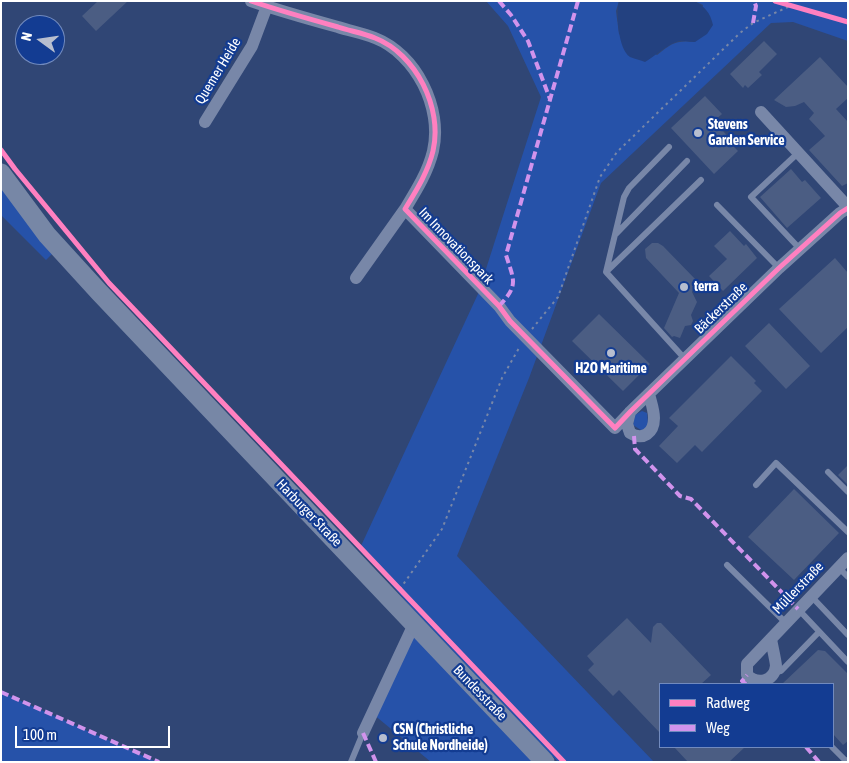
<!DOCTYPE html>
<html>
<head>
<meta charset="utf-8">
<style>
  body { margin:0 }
  #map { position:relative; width:849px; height:763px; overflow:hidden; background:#304675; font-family:"Asap Condensed",sans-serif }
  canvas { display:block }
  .frame { position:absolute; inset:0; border:2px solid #fff; pointer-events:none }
  .legend { position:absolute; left:659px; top:683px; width:175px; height:65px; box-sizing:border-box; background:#133c92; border:1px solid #718abe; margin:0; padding:6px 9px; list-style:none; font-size:15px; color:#fff }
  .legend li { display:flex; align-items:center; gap:10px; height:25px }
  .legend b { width:25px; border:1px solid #718abe }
  .north { position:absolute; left:15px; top:15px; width:50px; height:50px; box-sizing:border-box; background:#133c92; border:1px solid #718abe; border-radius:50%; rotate:284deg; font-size:14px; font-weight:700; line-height:20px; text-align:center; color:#fff }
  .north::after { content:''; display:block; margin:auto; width:18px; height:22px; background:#b7becf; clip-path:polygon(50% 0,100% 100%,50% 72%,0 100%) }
  .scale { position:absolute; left:15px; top:726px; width:155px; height:22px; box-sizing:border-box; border:2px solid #fff; border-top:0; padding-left:6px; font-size:15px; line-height:18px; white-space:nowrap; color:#fff; -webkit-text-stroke:4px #133c92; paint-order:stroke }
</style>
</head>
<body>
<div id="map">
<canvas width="849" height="763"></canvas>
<div class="frame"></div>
<ul class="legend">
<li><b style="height:6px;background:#ff80c0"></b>Radweg</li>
<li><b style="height:6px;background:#d193ec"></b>Weg</li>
</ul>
<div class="north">N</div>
<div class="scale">100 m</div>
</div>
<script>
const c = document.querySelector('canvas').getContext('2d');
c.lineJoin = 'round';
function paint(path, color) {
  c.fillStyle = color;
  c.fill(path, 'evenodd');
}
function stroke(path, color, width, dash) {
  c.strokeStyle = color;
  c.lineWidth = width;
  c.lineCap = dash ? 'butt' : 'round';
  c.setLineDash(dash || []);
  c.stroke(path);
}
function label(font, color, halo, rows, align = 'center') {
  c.font = font + ' "Asap Condensed",sans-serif';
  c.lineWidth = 4.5;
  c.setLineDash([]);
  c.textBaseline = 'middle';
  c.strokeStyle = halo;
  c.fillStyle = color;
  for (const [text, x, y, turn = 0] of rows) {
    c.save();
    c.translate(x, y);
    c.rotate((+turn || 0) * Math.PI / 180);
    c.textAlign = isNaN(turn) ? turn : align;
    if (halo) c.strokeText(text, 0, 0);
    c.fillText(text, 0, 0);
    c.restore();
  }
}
paint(new Path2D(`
  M486,1H619L616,11L619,34L657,55C672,43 676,40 695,42L703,5L694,1H848V41L793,22L771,23L601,183L529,378L457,556L654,762H558L409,605L360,548L478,294L541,97L508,26Z
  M1,183L53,253L46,260L1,215Z
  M642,411L647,413L648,424L646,429L641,430L633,425L635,415Z
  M414,624L545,762H431L373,714Z
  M1,692L157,762H1Z`), '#2652a9');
paint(new Path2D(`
  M619,1H694C705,7 710,12 713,25L707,34L695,42C691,42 684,40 679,41C669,43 655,56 645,62C641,60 634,59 630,57C618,49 616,14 619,1Z`), '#234180');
paint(new Path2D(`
  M98,1H128L96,31L82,16Z
  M764,41L777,54L759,72L762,75L748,88L745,85L743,88L730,74Z
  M820,57L848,87V98L836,109L848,122V183L842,186L809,150L825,136L809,119L814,113L804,102L795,106L786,107L774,100Z
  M705,96L722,114L714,121L732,141L730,143L738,151L714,174L671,128Z
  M791,169L802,182L805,180L821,198L787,228L760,197Z
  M730,231L744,246L746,244L757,258L723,291L709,276L727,259L714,246Z
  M652,243H658L663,246L697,281L692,292L697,302L691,315L693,321L691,325L685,326L680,338L674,336L672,337L664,328L679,293L646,258L645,249Z
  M835,258L848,273V327L821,353L779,309Z
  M599,314L650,364L623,391L572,341Z
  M769,323L810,366L786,389L745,346Z
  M731,356L756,381L754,383L762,391L702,452L695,445L677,463L659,446L678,426L669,418Z
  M848,465V485L838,475Z
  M794,489L839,533L794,580L748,537Z
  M627,618L651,643L653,627L657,623H661L711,675L701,684H660V733L619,690L613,696L588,670L594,664L587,656Z
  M818,650L825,651L848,674V741L843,745L833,734V684H782Z
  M674,747H745L729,762H688Z`), '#4b5d83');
stroke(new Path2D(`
  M532,329L558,297L600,177L617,152L740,33L753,23L790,6
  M400,589L442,529L502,378L519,348`), '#7887a8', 2, [2.5, 4]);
stroke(new Path2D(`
  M669,147L629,188L624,197L606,272L685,359
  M798,153L751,197L800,249
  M717,205L779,268
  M615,235L687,161
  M607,271L701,180
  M828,472L848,492
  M756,485L776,463L848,532
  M727,565L786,623
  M839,568L848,577
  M811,596L848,635
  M798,609L848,662
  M775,672L781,671L819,632
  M832,747L846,761L848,760
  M351,762L363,733`), '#7887a8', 6);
stroke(new Path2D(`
  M251,1C280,11 309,19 338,27C350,31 363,33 375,38C416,54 443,108 433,151C428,172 416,191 405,209L499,306L510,321L615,428L631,411L779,268L840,213L848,208
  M761,112L848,207
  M205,122L252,46L267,6
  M356,278L405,209
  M630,412L627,424L630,433C643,441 654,433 654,418C654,410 651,402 649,394
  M771,639C772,645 776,662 776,666C774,682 757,685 747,675V664L848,558
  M363,733L414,624`), '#7887a8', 12);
stroke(new Path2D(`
  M1,173L47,235L99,292L545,762`), '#7787a6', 19);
stroke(new Path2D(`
  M499,1L511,15L528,41L550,99
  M753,23L756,6L754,1
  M499,306C519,285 514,281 506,255L578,1
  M634,436L635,449L680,496L691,499L798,609
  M746,684L742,681L747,675
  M1,692L159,762
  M363,733L376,762
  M806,747L819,762`), '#d193ec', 4, [8, 4]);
stroke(new Path2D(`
  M251,1C280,11 309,19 338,27C350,31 363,33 375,38C416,54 443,108 433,151C428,172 416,191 405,209L499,306L510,321L615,428L631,411L779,268L840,213L848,208
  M775,1L848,22
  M1,150L15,169L109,283L564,762`), '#ff80c0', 5);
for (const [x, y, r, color] of [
  [698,133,5,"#b7becf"],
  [684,287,5,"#b7becf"],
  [611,353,5,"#b7becf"],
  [383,738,5,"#b7becf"]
]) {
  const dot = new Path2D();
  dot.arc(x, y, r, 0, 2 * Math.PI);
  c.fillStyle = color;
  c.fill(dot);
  stroke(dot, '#133c92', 2);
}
label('14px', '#fff', '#133c92', [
  ["Quemer Heide",218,71,-59],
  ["Im Innovationspark",456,246,46],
  ["Bäckerstraße",721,308,-44],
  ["Harburger Straße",309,513,46],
  ["Müllerstraße",798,588,-46],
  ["Bundesstraße",480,693,46]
]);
label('bold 14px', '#fff', '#133c92', [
  ["Stevens",708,125],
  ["Garden Service",708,141],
  ["terra",694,287],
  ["H2O Maritime",611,369,"center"],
  ["CSN (Christliche",393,730],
  ["Schule Nordheide)",393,746]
], 'left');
</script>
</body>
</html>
